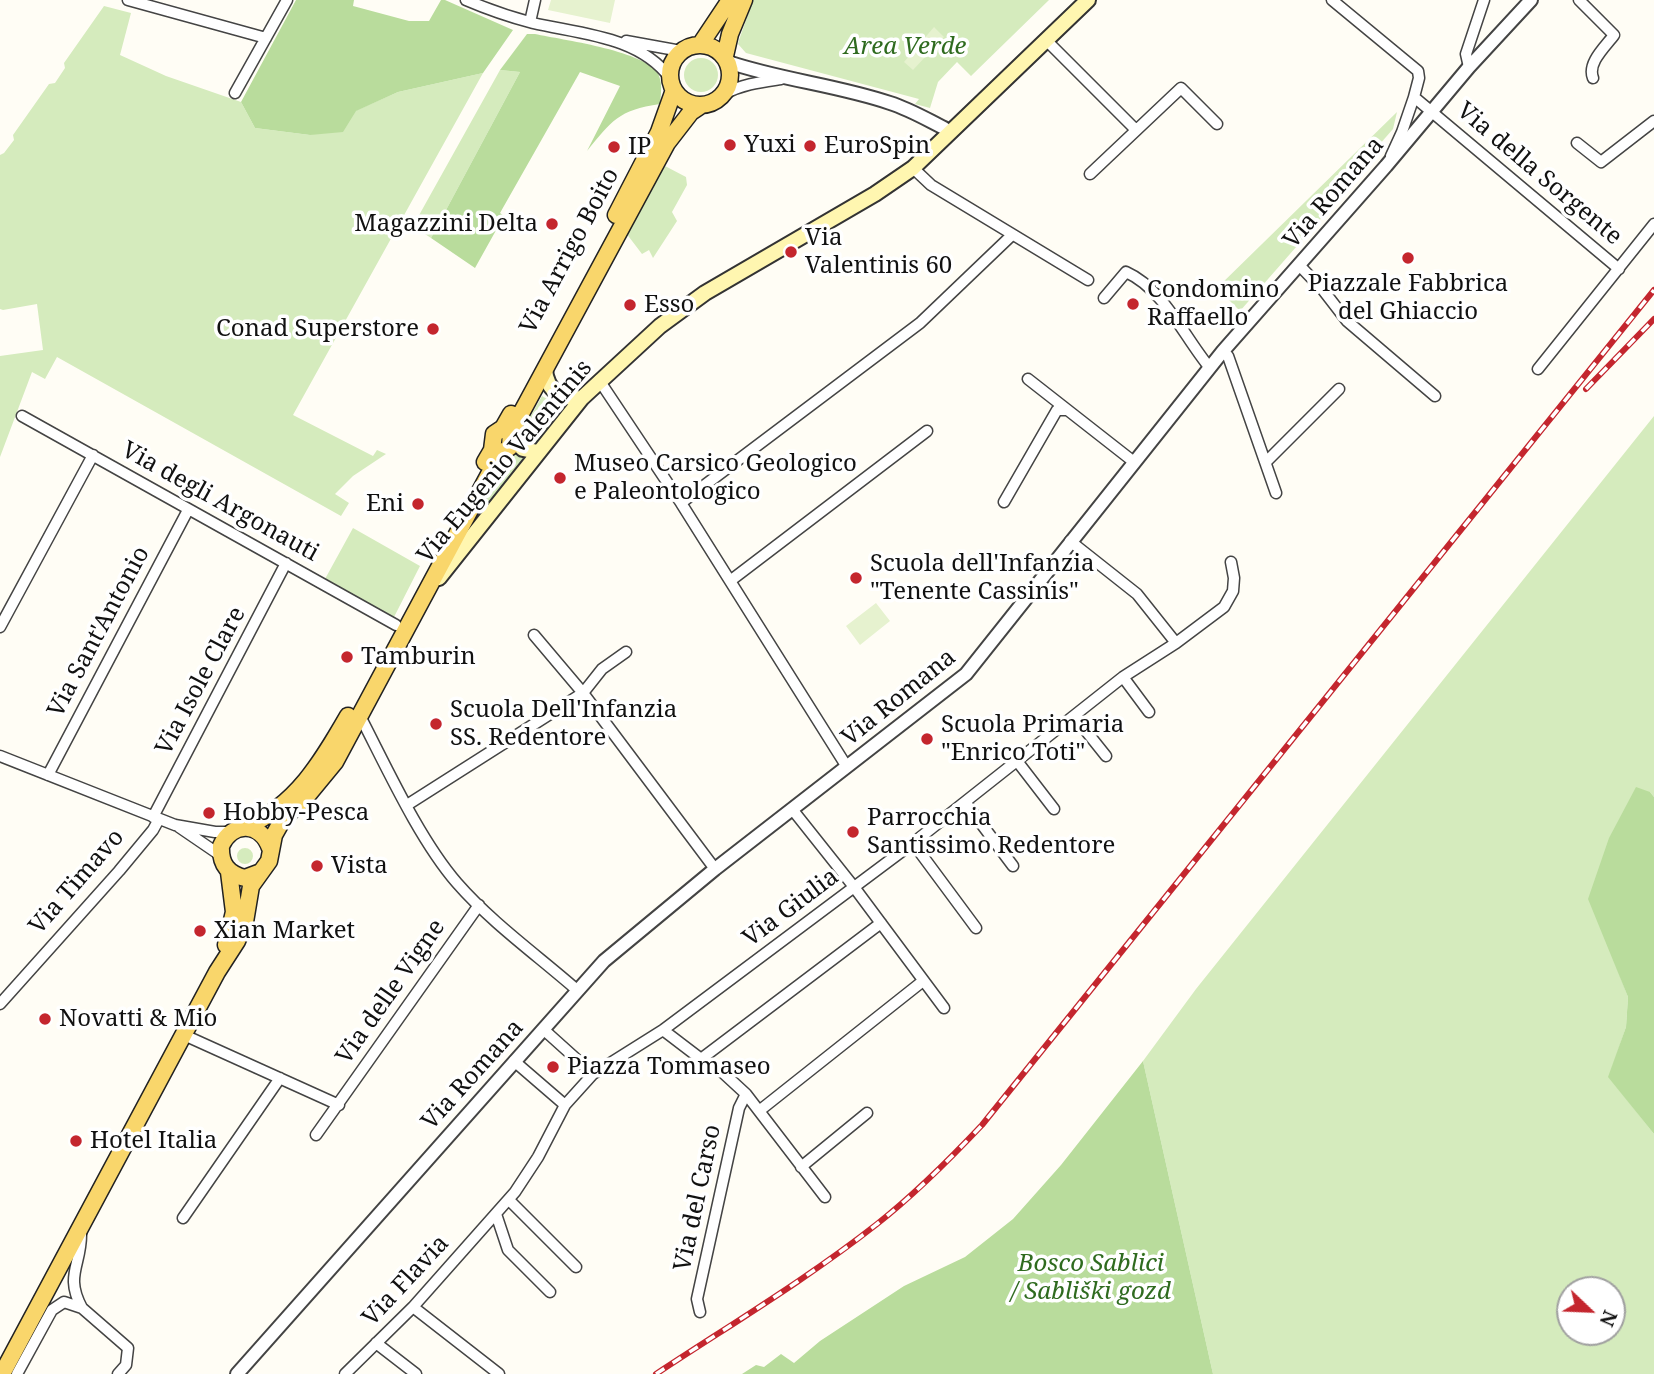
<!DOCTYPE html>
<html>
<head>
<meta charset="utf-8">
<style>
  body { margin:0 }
  #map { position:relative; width:1654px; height:1374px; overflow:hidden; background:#fffdf5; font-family:"Noto Serif",serif }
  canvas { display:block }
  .north { position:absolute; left:1556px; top:1276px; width:70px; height:70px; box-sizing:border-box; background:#fff; border:2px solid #a0a0a0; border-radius:50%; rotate:113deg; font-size:19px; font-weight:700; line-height:28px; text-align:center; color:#111 }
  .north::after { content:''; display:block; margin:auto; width:24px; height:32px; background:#c4262e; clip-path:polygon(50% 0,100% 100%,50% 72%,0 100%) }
</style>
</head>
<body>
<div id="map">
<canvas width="1654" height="1374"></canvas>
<div class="north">N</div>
</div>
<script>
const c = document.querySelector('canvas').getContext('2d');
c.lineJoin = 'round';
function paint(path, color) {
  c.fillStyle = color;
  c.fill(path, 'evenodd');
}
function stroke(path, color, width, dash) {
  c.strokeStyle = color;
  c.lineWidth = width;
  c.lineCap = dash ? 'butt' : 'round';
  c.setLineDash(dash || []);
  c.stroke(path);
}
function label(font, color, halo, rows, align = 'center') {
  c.font = font + ' "Noto Serif",serif';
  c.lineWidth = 7;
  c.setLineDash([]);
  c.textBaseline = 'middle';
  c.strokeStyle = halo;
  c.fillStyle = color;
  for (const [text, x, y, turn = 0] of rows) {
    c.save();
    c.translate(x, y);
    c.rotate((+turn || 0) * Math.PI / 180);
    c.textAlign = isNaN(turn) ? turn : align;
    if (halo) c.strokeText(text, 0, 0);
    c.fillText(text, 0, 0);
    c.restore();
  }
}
paint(new Path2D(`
  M753,0H1049L971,76L957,62L938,82L930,108L915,104L919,99L746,53L738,44L739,40Z
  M104,6L131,13L120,55L166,76L241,102L255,128L310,135L355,111L398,92L483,73L293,415L373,456L377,450L386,454L353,476L335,494L349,503L341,516L57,357L45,379L32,372L0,457V356L43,350L37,304L3,310L0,309V155L4,153L14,140L13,135L49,84L55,83L65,68L64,63Z
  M684 75a17 17 0 1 1 34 0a17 17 0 1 1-34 0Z
  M500,70L520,72L431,238L413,226Z
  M1397,112L1393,129L1379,145L1382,149L1240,311L1217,288Z
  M665,166L686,177L687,185L672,212L677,221L653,258L649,250L642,254L626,233Z
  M542,396L555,404L564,406L534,446L519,440L521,433Z
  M1654,416V797L1650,792L1615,963L1628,997L1626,1027L1609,1077L1654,1134V1374H1213L1143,1061L1196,989ZM1570,1290H1612V1332H1570Z
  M514,450L525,457L481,513L479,512L507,458Z
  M353,528L420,566L393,619L325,579Z
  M237 856a8 8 0 1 1 16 0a8 8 0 1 1-16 0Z`), '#d5ebbd');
paint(new Path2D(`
  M296,0H354L353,6L409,21H429L441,0H445L513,30L483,73L398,92L356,111L343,132L310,135L255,128L241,102Z
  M527,34H535C563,40 640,50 657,72C663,81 661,94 660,104C618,110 612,121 587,151L620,86L580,72L500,213L504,216L475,268L431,238L520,72L500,70Z
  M1636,787L1650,792L1654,797V1134L1608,1077L1626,1027L1628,997L1588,899L1609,838Z
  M1143,1061L1213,1374H742L756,1365L764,1367L781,1354L794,1363L820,1341L904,1286L965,1257L1013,1219L1061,1165Z`), '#b9dc9c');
paint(new Path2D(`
  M551,0H615L610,23L548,10Z
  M934,27L944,37L913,70L904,62Z
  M876,603L890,621L860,645L846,626Z`), '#e6f2cf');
const minor = new Path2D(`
  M128,0L266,38
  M466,0C487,9 510,17 533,23C580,34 639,36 670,78
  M1332,0L1418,71L1419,78L1414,97L1619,269
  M1579,0L1614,35C1605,47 1587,63 1593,78
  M530,22L535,0
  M1046,40L1136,130
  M626,41L681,51
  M1469,67L1466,54L1484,0
  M235,93L287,0
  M724,94C743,84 761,82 781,79
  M1577,143L1601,162L1654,121
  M1391,156L1402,132L1414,97
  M913,168L931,185L1088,280
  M1090,174L1181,88L1217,124
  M1299,265L1323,290L1347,321L1435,396
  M1104,298L1126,272C1164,289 1184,337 1210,368
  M1223,351L1228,356L1276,493
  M1538,369L1654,224
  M1028,379L1134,462
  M599,380L681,503L847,767
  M22,416L396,625
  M1266,462L1339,389
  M1004,502L1057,410H1067
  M681,503L920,323L1012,235
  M1070,541L1137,594L1176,643
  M730,581L927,431
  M0,627L93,455
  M534,635L583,693L715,869
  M1123,677L1149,712
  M360,716C387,768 419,839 457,883C492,923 537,955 577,990
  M1074,716L1106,756
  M0,756L175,825L215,832H231
  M1017,761L1054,809
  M48,775L188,510
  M965,802L1013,866
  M407,805L583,693L602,669L626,652
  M792,809L854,887L944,1008
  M153,817L286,563
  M179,827L220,855
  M913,843L976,928
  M0,1004L119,871L153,830L159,819
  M543,1029L593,1074
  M663,1030L701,1059L720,1070L746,1094L825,1197
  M184,1035L339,1105
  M701,1059L881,923
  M514,1061L565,1105
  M759,1111L923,981
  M316,1135L479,905
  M801,1167L867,1113
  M509,1200L576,1267
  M496,1214L508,1250L550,1292
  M183,1218L280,1078
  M81,1232C82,1265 64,1275 82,1308
  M413,1307L499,1374
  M700,1312L697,1299L739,1108L746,1094
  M376,1343L416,1374
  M17,1374L52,1310L64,1302L82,1308L128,1348L126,1365L118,1374
  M345,1374L413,1307L515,1192L538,1157L565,1105L593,1074L663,1030L913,843L1123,677L1176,643L1224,607L1233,591L1234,578L1231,562`);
const tertiary = new Path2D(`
  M728,62C781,80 837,85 890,103C909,109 926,119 944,128L949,133
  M237,1374L604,961L715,869L966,674L1223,351L1386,166L1469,67L1531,0`);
const secondary = new Path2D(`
  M545,370C547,391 562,400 582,398
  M512,439L523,449L538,452
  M439,578L582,398L660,326L705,293L875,194L913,168L1088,0`);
const primary = new Path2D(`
  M670 75a30 30 0 1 1 60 0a30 30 0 1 1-60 0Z
  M700,45L730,0
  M725,56L730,34L744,0
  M616,215L659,132L674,90
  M485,462L492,450L494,434L503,428L511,414
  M245,827C296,806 322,761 348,716
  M261,872L245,878C228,874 220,864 221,846C232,821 261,822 270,848
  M226,945L234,912L229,872
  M2,1374L217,972L237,941L245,922L251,886L269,861L274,835L283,819L307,796L335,762L500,454L510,447L511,432L667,143L691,112L700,106`);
stroke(minor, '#444', 13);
stroke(tertiary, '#444', 16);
stroke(secondary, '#333', 18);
stroke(primary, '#222', 19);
stroke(minor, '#fff', 10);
stroke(tertiary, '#fff', 12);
stroke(secondary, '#fff6b0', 14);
stroke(primary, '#f9d66b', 16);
const rail = new Path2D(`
  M1586,389L1654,319
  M656,1374C730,1325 807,1279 877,1224C915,1194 949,1160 982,1125L1654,290`);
stroke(rail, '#c4262e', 6);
stroke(rail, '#fff', 3.5, [10]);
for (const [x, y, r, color] of [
  [730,145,7,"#c4262e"],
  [810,146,7,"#c4262e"],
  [614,147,7,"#c4262e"],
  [552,224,7,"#c4262e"],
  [791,252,7,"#c4262e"],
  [1408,258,7,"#c4262e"],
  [1133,304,7,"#c4262e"],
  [630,305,7,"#c4262e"],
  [433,329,7,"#c4262e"],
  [560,478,7,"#c4262e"],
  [418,504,7,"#c4262e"],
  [856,578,7,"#c4262e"],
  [347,657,7,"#c4262e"],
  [436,724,7,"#c4262e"],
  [927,739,7,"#c4262e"],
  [209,813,7,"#c4262e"],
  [853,832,7,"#c4262e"],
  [317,866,7,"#c4262e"],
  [200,931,7,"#c4262e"],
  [45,1019,7,"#c4262e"],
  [553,1067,7,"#c4262e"],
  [76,1141,7,"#c4262e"]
]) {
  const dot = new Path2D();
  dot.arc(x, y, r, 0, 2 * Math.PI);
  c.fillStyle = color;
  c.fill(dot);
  stroke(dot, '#fff', 2.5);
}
label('italic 24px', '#2f6b1f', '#fff', [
  ["Area Verde",905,47],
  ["Bosco Sablici",1091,1264],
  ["/ Sabliški gozd",1091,1292]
]);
label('24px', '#111', '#fff', [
  ["Yuxi",744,145],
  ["EuroSpin",824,146],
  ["IP",628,147],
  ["Magazzini Delta",538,224,"right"],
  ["Via",805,238],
  ["Valentinis 60",805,266],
  ["Piazzale Fabbrica",1408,284,"center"],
  ["del Ghiaccio",1408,312,"center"],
  ["Condomino",1147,290],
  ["Raffaello",1147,318],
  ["Esso",644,305],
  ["Conad Superstore",419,329,"right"],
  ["Museo Carsico Geologico",574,464],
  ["e Paleontologico",574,492],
  ["Eni",404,504,"right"],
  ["Scuola dell'Infanzia",870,564],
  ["\"Tenente Cassinis\"",870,592],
  ["Tamburin",361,657],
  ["Scuola Dell'Infanzia",450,710],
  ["SS. Redentore",450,738],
  ["Scuola Primaria",941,725],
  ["\"Enrico Toti\"",941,753],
  ["Hobby-Pesca",223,813],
  ["Parrocchia",867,818],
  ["Santissimo Redentore",867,846],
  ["Vista",331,866],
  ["Xian Market",214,931],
  ["Novatti & Mio",59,1019],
  ["Piazza Tommaseo",567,1067],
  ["Hotel Italia",90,1141]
], 'left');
label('24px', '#111', '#fff', [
  ["Via della Sorgente",1539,174,40],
  ["Via Romana",1334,193,-49],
  ["Via Arrigo Boito",570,251,-62],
  ["Via Eugenio Valentinis",505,462,-50],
  ["Via degli Argonauti",220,502,29],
  ["Via Sant'Antonio",99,632,-62],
  ["Via Isole Clare",201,681,-62],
  ["Via Romana",899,698,-39],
  ["Via Timavo",77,882,-49],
  ["Via Giulia",791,908,-37],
  ["Via delle Vigne",391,992,-55],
  ["Via Romana",473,1075,-48],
  ["Via del Carso",698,1198,-78],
  ["Via Flavia",406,1281,-47]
]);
</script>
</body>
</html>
